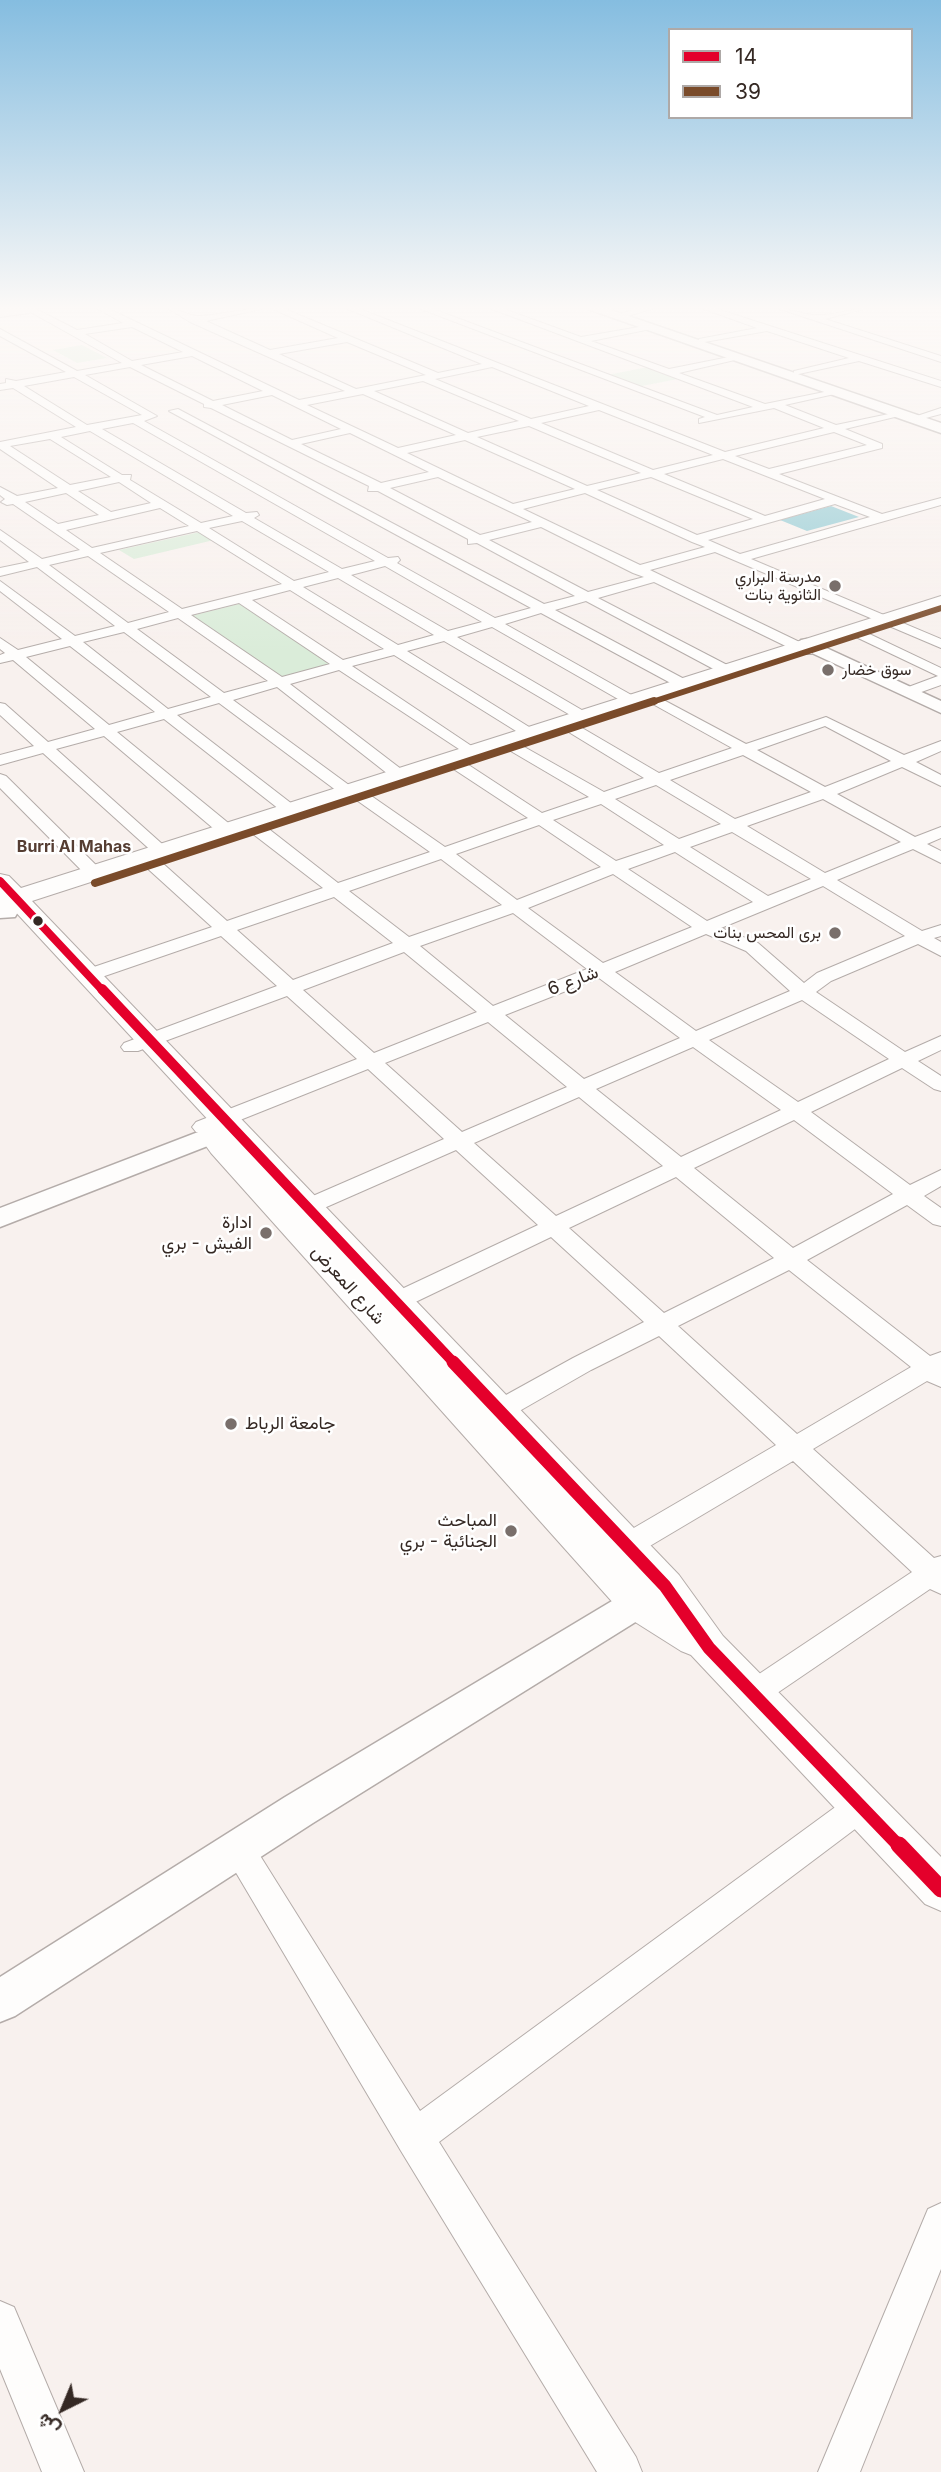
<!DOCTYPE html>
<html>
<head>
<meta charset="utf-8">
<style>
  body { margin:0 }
  #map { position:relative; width:941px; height:2472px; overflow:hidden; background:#f8f1ee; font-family:Inter,Vazirmatn,sans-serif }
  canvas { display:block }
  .legend { position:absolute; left:668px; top:28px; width:245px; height:91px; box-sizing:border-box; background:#fff; border:2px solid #aea9a7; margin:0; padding:9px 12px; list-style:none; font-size:21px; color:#352924 }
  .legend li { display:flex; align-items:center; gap:14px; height:35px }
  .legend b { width:35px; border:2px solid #aea9a7 }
  .north { position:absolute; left:28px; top:2374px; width:70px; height:70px; -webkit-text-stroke:5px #fff; paint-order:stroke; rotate:223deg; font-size:19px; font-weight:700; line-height:28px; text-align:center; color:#352924 }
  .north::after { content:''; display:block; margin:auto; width:24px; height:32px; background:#352924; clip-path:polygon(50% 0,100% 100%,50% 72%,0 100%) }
</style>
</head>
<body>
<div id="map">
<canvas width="941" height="2472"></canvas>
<ul class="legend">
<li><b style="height:9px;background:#e4002b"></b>14</li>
<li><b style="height:9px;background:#7a4b2a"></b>39</li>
</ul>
<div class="north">ش</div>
</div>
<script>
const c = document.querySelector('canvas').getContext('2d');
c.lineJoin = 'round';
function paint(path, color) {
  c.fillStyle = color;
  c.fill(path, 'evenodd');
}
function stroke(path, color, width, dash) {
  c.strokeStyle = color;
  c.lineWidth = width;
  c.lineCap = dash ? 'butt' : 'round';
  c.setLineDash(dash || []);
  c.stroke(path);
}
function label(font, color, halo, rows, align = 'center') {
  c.font = font + ' Inter,Vazirmatn,sans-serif';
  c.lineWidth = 5;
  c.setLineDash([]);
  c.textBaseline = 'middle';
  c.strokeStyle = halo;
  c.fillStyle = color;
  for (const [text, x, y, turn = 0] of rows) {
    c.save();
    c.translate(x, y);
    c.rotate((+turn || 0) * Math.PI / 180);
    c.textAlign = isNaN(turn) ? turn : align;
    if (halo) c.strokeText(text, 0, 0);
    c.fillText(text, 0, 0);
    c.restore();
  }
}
paint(new Path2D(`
  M82,345L107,358L77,363L53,350Z
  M653,366L683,378L637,387L607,375Z
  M200,532L214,540L134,559L119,550Z
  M243,603L336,664L281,679L191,616Z`), '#daecd9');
paint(new Path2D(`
  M831,506L859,517L807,531L780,520Z`), '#92cad3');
const minor = new Path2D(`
  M25,309H36L77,330L123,323L98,309H109L299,400L345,391L190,322L169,309C180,309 190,317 200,316C221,315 240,309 261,309L206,321L270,350L338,338L273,309H285L438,373L482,364L348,309H360L725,452L824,428L774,408L699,423V419L705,417L421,309H433L717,415L753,407L492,309H504L581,337L651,325V329L591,341L669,369L739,355V359L679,373L765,404L839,389V393L785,405L836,425L903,411V415L845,429L882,444V448L779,474L882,514L941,498V505L751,559L941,639V648L715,552L650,570L812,648V654H802L654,582L598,598L731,667V673H721L586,601L555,610L688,681L690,684L688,687H678L541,613L505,624L635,697L637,700L635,703H625L492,627L457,637L587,713L589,716L587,719H577L444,641L407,651L534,730L537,733L534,736H524L394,655L352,666L476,749L479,752L476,755L471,757L339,670L290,684L405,772L407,775L405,778H393L277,687L233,700L353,788L355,791L353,794H341L219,703L177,715L296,807L298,810L290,815L284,813L164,719L117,732L232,826L234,830L226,835L220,834L104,736L56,749L170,851L162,856L156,855L43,753L0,765V755L34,746L0,715V703L5,704L48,742L95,729L13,660L0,663V655L5,653L0,649V638L18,650L62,639L0,591V581L75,636L115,626L37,567L0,576V568L29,562L0,540V530L42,559L80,550L13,504L7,505L1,502L5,499L0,495V487L17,496L58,488L0,449V442L76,427L13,388L0,390V384L6,383V379L16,381L66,372L0,336V329L77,371L122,363ZM132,327L183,352L132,361L85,334ZM347,342L426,375L356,389L279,354ZM192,356L263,391L213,401L141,365ZM130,367L204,404V407L211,408L369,486L368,491H378L468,539V544L477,543L575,596L544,604L178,409L169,411L531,608L495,618L397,563L400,560L398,557L388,558L144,421L157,416L85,375ZM492,367L589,406L531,419L435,379ZM74,377L142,415L87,425L24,386ZM423,381L519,421L468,433L374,391ZM363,394L456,435L398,448L307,405ZM272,395L341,429L292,440L222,405ZM599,410L713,455L653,470L541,423ZM133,423L375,561L342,569L254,518L259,515L257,512L246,513L102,429ZM529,426L641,473L587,486L477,437ZM90,431L233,516L201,523L130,480L131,475H122L61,437ZM834,432L867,445L769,469L735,456ZM350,433L429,472L381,483L301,444ZM50,439L111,477L70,485L10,446ZM465,440L575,489L513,504L407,453ZM723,459L825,499L765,516L664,474ZM438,477L532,522L480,535L390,488ZM651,477L753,519L697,535L597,490ZM119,482L151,503L111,512L78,491ZM66,493L99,515L58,524L25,502ZM585,493L692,542L705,547L640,565L523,509ZM835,504L870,517L740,554L708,540ZM160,508L189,526L92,548L66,530ZM242,521L329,572L294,581L209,528ZM541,527L633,573L644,577L588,592L489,540ZM197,531L282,584L182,609L100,553ZM88,556L169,612L128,623L49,565ZM385,566L482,622L448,631L351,575ZM338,578L434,635L398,645L303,587ZM290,590L384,649L343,660L252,600ZM239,603L330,664L282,677L191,615ZM178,618L268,681L224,693L137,629ZM124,632L211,697L168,709L83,642ZM70,646L155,712L109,725L26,657Z
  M635,309H652L624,317L620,314Z
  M704,309H717L941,381V387L859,361L794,375V371L849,358L767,331L699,343V339L757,328Z
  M780,309C792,309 801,314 813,315C829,317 848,309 864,309L825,319L941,356V362Z
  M941,408V414L922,419L917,416Z
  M861,630L941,668V685L913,695H903L901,692L903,689L938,676L856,637L854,634Z
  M656,696L746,744L826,717L904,755L941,741V751L916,762L941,775V786L902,767L837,794L915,837L941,827V838L927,844L941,851V863L913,849L837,880L922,931L941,925V936L934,938L941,942V956L918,944L831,981L816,992L905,1052L941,1036V1050L918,1061L941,1076V1091L934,1089L902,1068L811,1112L910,1185L941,1170V1186L924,1196L941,1208V1226L933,1224L907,1205L807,1260L930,1356L941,1352V1387L927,1381L813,1449L934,1558L941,1556V1594L930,1589L764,1702L754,1706L744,1702L739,1693L744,1684L912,1572L793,1461L628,1559L618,1562L608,1559L604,1551L608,1543L776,1445L659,1336L591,1370L495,1425L486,1428L477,1425L473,1418L477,1411L573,1358L644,1322L551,1237L405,1307L397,1309L389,1307L385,1301L389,1295L538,1225L456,1150L315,1212L307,1214L299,1212L296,1207L299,1202L444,1139L368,1069L210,1132H196L192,1127L196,1122L357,1059L287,996L138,1051H124L121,1047L124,1043L277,986L221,936L96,979L89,981L80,975L82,971L212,927L147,868L144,864L147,860H159L227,921L323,888L253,834L251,830L253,826H265L338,883L430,852L355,799L353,796L355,793H367L445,847L528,818L452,768L450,765L452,762H464L542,813L589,797L509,750L506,747L509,744H519L604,792L644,778L567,731L564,728L567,725H577L659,773L732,748L651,703L649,700ZM825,726L891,761L825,787L757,750ZM743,755L811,792L735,819L670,780ZM656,785L721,824L679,839L615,799ZM823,799L901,842L825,873L747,826ZM601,804L664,845L616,861L553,820ZM539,825L601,867L517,900L456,854ZM732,832L811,879L768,896L690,847ZM675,852L753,902L707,921L628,869ZM441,859L502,905L409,937L349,891ZM613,874L692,927L603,963L528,908ZM823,886L905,936L817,973L804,983L758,943L721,928ZM334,897L393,943L293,980L237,930ZM513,913L587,969L493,1006L420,946ZM706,934L746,951L790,991L696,1031L615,972ZM404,952L477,1012L374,1053L303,990ZM599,978L680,1038L584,1079L505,1015ZM802,1000L889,1059L798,1102L709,1040ZM488,1022L567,1087L462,1132L385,1063ZM693,1047L781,1110L681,1157L596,1089ZM579,1097L663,1166L556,1216L474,1143ZM794,1120L893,1194L793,1248L694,1168ZM676,1177L774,1258L664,1313L569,1228ZM789,1270L911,1367L797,1434L678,1326Z
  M0,774L6,776L100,869L103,873L100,877H88L0,788Z
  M860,1793L871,1797L876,1807L871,1817L439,2142L636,2457L642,2472H597L401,2151L222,1849L227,1838L238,1834L249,1838L420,2111L849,1797Z
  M941,2203V2269L860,2472H818L928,2209Z
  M0,2301L14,2307L84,2472H42L0,2369Z`);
const tertiary = new Path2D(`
  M807,639L941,701V713L801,648L799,644L801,640Z
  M0,904L15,907L18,912L15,917L0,918Z
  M232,1119L241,1121L245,1127L241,1133L0,1227V1208Z
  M654,1579L666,1583L671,1593L666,1603L313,1823L15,2016L0,2022V1977L285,1797L642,1583Z`);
const secondary = new Path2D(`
  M0,309H35L29,313L0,317Z
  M941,596V607L32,901L679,1575L723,1636L941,1857V1911L925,1904L691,1655L681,1651L624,1615L211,1153L206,1146L211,1139L225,1138L11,907L0,910V874L9,876L21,888Z`);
const primary = new Path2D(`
  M588,309H608L941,423V433Z`);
stroke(minor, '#b4aca9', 2);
stroke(tertiary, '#b4aca9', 3);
stroke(secondary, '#b4aca9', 2);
stroke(primary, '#b4aca9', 3);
paint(minor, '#fefdfc');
paint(tertiary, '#fefdfc');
paint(secondary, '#fefdfc');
paint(primary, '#fefdfc');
stroke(new Path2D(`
  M0,881L103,991`), '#e4002b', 8);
stroke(new Path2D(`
  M102,989L455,1364`), '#e4002b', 10);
stroke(new Path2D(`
  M453,1362L665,1586L709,1648L900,1847`), '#e4002b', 13);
stroke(new Path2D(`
  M899,1845L941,1889`), '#e4002b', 17);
stroke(new Path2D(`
  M649,703L941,608`), '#7a4b2a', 6);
stroke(new Path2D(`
  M95,883L654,701`), '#7a4b2a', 8);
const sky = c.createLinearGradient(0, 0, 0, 655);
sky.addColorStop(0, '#85bde0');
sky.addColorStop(0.47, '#fcf9f7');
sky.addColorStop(1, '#fcf9f700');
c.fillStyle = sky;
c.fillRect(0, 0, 941, 655);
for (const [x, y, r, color] of [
  [835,586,7,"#796f6b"],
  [828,670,7,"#796f6b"],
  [38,921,6,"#352924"],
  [835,933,7,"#796f6b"],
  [266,1233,7,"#796f6b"],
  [231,1424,7,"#796f6b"],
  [511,1531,7,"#796f6b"]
]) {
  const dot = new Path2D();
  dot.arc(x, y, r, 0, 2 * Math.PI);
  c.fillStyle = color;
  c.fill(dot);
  stroke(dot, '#fff', 2.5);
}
label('16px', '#352924', '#fff', [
  ["مدرسة البراري",821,577],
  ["الثانوية بنات",821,595],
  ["سوق خضار",842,670,"left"],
  ["برى المحس بنات",821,933]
], 'right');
label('bold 16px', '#553d32', '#fff', [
  ["Burri Al Mahas",74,847]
]);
label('18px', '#352924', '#fff', [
  ["شارع 6",573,981,-21],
  ["شارع المعرض",348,1285,48]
]);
label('18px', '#352924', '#fff', [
  ["ادارة",252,1223],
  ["الفيش - بري",252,1244],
  ["جامعة الرباط",245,1424,"left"],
  ["المباحث",497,1521],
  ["الجنائية - بري",497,1542]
], 'right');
</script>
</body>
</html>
